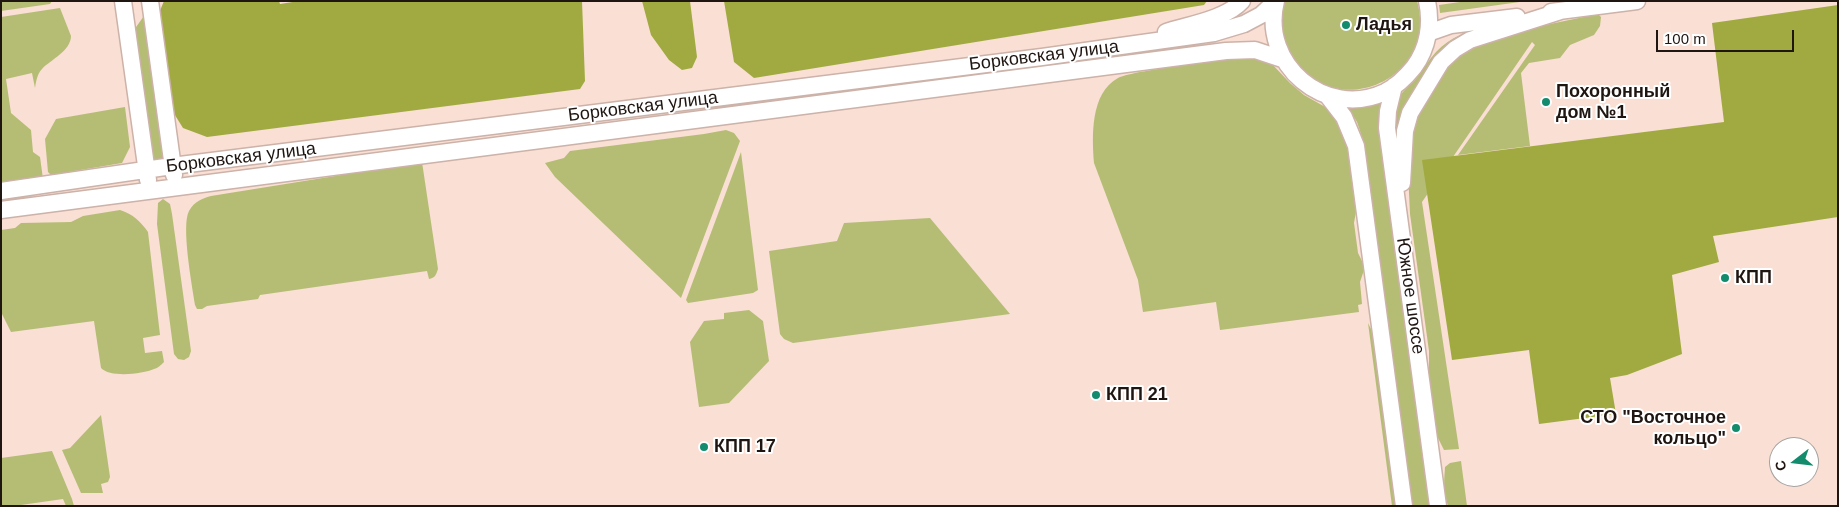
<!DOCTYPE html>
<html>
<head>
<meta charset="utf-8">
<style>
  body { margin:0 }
  #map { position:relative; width:1839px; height:507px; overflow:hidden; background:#fadfd5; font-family:Arial,sans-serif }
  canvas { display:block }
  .frame { position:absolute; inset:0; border:2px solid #1f1612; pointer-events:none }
  .north { position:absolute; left:1769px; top:437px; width:50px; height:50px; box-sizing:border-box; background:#fff; border:1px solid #a5a2a0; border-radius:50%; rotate:254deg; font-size:14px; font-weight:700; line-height:20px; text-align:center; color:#1f1612 }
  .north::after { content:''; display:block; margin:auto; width:18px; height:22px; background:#138b6d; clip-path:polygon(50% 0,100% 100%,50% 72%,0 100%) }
  .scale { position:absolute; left:1656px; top:30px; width:138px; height:22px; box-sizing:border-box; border:2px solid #1f1612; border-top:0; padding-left:6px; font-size:15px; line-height:18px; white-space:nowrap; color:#1f1612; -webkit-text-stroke:4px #fff; paint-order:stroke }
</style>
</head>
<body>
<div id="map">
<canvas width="1839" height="507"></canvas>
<div class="frame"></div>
<div class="north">С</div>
<div class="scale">100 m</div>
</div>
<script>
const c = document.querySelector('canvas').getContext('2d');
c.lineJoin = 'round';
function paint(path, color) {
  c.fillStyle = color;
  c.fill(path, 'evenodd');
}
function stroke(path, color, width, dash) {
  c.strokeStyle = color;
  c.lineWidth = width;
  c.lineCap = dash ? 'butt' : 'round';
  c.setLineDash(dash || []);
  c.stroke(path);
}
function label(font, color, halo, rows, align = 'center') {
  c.font = font + ' Arial,sans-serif';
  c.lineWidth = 4;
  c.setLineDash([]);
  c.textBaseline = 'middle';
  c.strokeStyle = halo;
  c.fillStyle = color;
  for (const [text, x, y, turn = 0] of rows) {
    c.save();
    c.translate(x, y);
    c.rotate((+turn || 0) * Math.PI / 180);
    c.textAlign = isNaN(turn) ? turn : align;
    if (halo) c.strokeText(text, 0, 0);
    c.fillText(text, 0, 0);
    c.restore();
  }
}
paint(new Path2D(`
  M1,1H52L50,4L1,11Z
  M1283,1H1417C1440,78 1335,125 1292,57C1286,47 1281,35 1281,24C1281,17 1283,9 1283,1Z
  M1467,1H1527L1440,13L1439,5Z
  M60,8L71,36C71,51 50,60 42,69C37,74 36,82 35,88L32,73L6,79L11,113L31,130L33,152L40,157L43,179L1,184V17Z
  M146,13L163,156L161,165L153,164L134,30Z
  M1598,14L1601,17L1600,26L1594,35L1570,45L1560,58L1529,63L1521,73L1530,146L1458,155L1535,45L1532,42L1422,202L1459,449L1444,450L1436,434L1429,375V351L1410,214L1408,172L1410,124L1441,73L1463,50L1531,28Z
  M1483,29L1459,40L1397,149C1395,132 1392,117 1398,100C1401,92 1409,86 1415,80C1421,73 1425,65 1431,58C1444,41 1461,32 1483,29Z
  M1246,55L1271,63L1290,83L1304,95L1327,108L1344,128L1349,139L1357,206L1354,223L1358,253L1365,267L1360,282L1362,304L1358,305L1359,312L1220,330L1216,302L1143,312L1138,280L1094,163C1092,137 1090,93 1118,78C1128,73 1159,69 1171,67V60Z
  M1381,102L1379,115L1380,134L1430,506H1412L1363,140L1357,122L1348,108L1362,107Z
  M125,107L130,147L122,163L51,175L48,172L45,139L56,119Z
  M726,130L734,133L740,141L681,298L555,177L545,163L564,158L570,151L704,134Z
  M741,152L758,290L753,293L688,303L686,300Z
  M422,162L438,269C436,275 435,278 429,279L427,271L260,295L258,299L207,306L202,309H197L195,305C192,285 181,226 189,211C195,201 201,199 211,196Z
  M163,199L170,204L172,214L191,351L189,357L184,360L178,359L174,354L157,224L158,203Z
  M120,210C133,214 141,222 148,232L160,335L143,338L145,353L162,351L164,362C161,365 158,368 154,369C143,374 110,378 101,368L94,321L11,332L1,312V230L15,228L21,223L71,222L83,216Z
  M930,218L1010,314L793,343L784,339L780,334L769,251L837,241L844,223Z
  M749,310L763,321L769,361L729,403L699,407L690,342L704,321L724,319V313Z
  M1368,323L1375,337L1398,506H1392Z
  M101,415L110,477L108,482L101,484L103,493H81L62,450L70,448Z
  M52,451L72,499L74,506H66L63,499L14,506H1V458Z
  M1461,461L1467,506H1448C1443,488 1444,484 1445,467L1450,463Z`), '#b5bd74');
paint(new Path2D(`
  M164,1H279L280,4L299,1H582L585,81L580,89L207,137L183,128L173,112L159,13Z
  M642,1H690L697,57L692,68L682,70L669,60L651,35Z
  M724,1H1207L1204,5L754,78L734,62Z
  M1838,5V217L1713,236L1719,262L1672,275L1682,354L1627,375L1610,378L1616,414L1539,424L1529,350L1452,360L1422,160L1724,122L1712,23Z`), '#a1aa41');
const major = new Path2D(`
  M123,1L148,180
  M150,1L174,175
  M1276,1C1260,64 1325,120 1385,92C1397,86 1406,77 1414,67C1428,48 1432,24 1427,1
  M1551,12L1637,1
  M1166,32C1188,25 1226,19 1242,1
  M1428,33L1451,25L1517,17
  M1394,86L1388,111L1387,128L1438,506
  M1327,95L1344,117L1356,146L1404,506
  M1402,183L1405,131L1410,113L1441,62L1455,49L1470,40L1561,11
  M1,191L172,166L1042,57L1214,33L1244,24L1261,15L1276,1
  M1,210L1226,51L1255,50L1282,59`);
stroke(major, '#ccb2a8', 19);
stroke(major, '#fff', 16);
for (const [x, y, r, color] of [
  [1346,25,5,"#138b6d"],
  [1546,102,5,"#138b6d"],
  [1725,278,5,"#138b6d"],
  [1096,395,5,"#138b6d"],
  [1736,428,5,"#138b6d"],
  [704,447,5,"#138b6d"]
]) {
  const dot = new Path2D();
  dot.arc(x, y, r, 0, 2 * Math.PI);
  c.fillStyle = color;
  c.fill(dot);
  stroke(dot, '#fff', 2);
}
label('bold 18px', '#1f1612', '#fff', [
  ["Ладья",1356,25],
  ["Похоронный",1556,92],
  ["дом №1",1556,113],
  ["КПП",1735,278],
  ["КПП 21",1106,395],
  ["СТО \"Восточное",1726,418,"right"],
  ["кольцо\"",1726,439,"right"],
  ["КПП 17",714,447]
], 'left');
label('18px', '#1f1612', '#fff', [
  ["Борковская улица",1044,56,-7],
  ["Борковская улица",643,107,-7],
  ["Борковская улица",241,158,-7],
  ["Южное шоссе",1410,296,82]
]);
</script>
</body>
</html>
